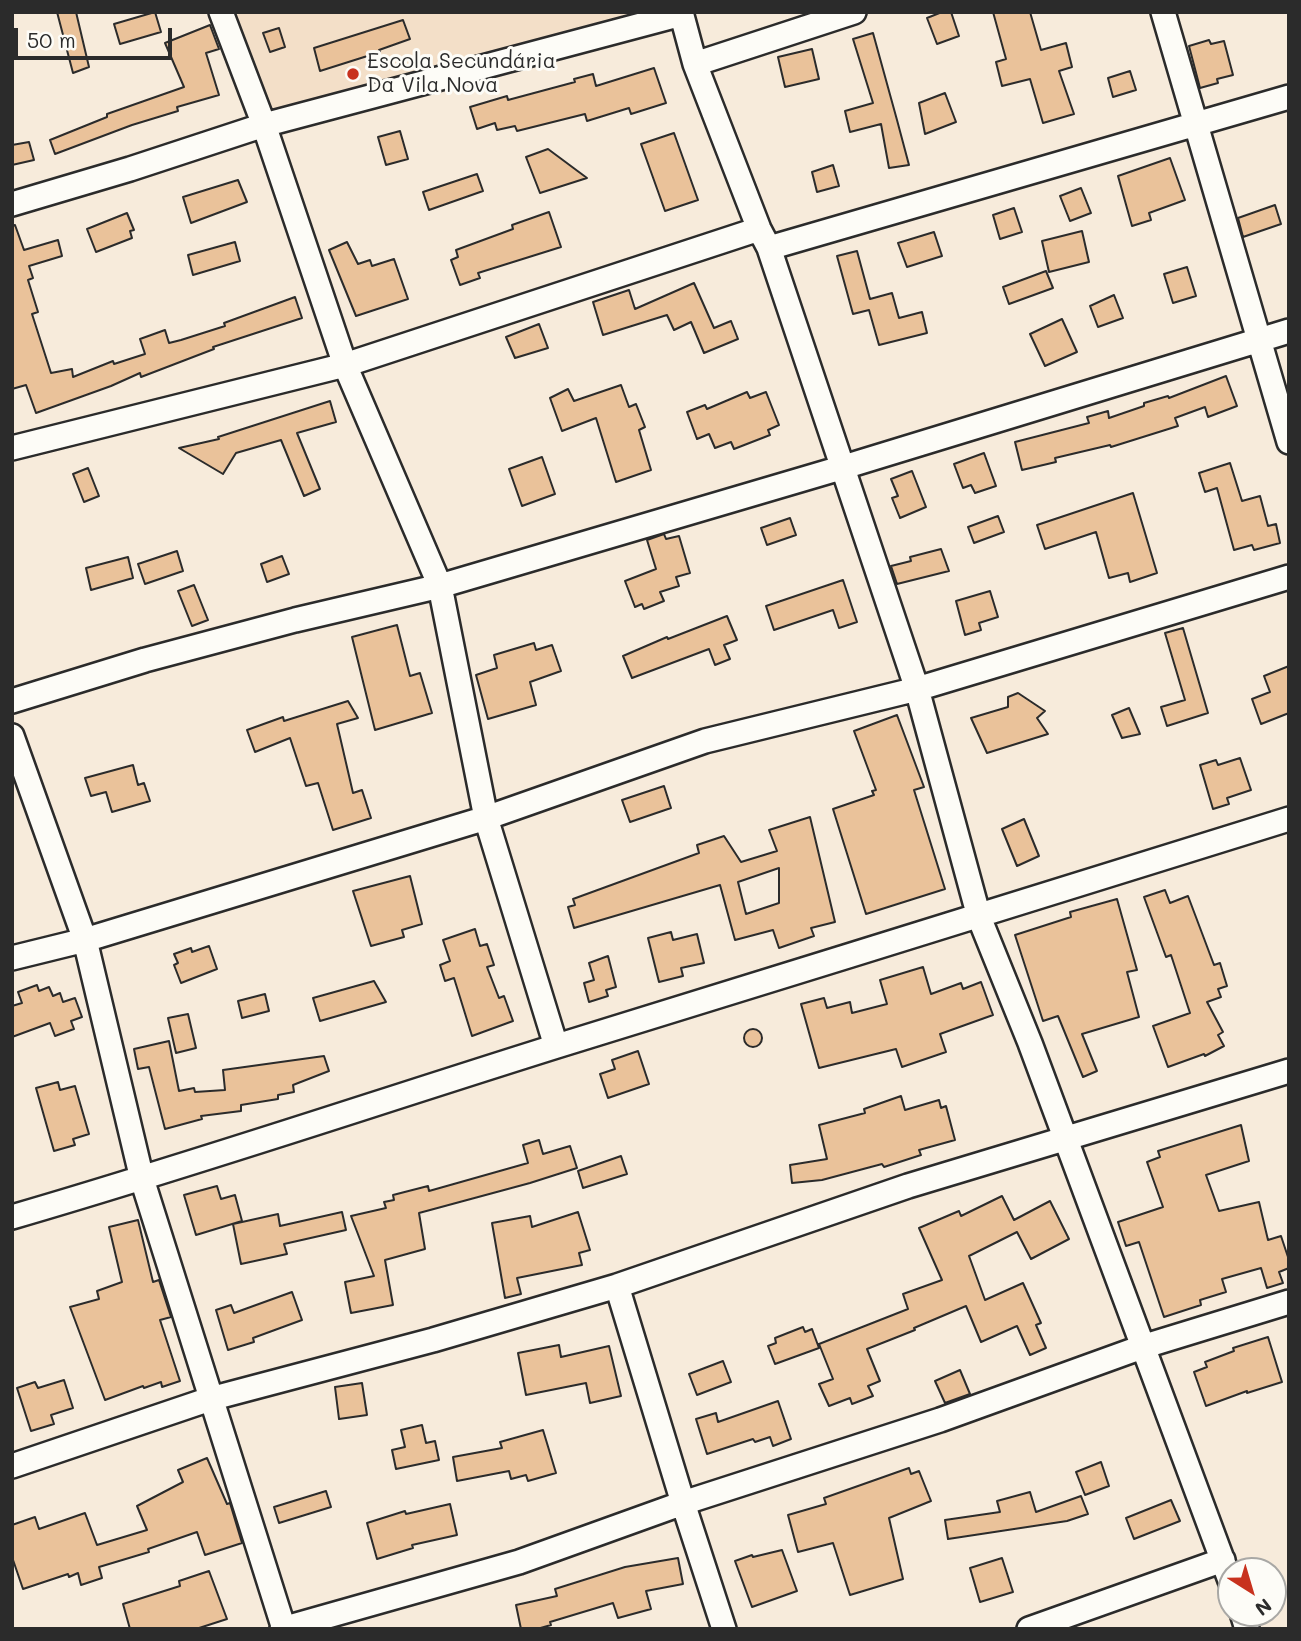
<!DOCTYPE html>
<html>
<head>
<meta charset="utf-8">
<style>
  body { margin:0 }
  #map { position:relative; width:1301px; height:1641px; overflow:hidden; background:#f7ebdb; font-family:Mali,sans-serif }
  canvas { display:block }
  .frame { position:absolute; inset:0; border:14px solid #2b2b2b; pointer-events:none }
  .north { position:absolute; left:1217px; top:1557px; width:70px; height:70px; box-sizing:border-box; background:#fdfcf7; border:2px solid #a9a8a5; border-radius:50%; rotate:143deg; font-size:19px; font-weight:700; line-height:28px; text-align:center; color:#2b2b2b }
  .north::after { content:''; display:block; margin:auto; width:24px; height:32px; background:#c8321e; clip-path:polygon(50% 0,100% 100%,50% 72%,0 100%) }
  .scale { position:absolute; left:14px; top:28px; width:158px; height:32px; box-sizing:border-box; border:4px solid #2b2b2b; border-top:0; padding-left:9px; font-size:21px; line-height:24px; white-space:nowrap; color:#2b2b2b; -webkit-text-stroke:5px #fdfcf7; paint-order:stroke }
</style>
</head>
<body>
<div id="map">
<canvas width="1301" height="1641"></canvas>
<div class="frame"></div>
<div class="north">N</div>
<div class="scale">50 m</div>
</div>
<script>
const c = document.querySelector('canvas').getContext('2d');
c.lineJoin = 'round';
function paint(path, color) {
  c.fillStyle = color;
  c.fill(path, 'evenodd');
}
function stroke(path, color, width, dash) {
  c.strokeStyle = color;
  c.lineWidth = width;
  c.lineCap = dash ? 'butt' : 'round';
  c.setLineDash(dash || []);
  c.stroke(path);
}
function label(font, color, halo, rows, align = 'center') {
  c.font = font + ' Mali,sans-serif';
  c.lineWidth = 6;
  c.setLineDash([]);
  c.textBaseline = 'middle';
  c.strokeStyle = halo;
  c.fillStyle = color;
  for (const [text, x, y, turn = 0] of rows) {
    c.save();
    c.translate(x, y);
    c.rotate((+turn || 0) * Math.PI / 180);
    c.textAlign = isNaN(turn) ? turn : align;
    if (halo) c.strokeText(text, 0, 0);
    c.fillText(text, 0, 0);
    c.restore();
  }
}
paint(new Path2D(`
  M226,12H656L264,137Z`), '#f3dfc8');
const building = new Path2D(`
  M57,12H76L89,67L73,73Z
  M155,12L161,32L120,44L114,24Z
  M942,12H951L959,36L937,44L927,18Z
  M993,12H1030L1041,50L1066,43L1072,67L1059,71L1074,114L1043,123L1030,79L1002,86L996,62L1006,59Z
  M403,20L410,39L379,50L380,52L320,71L314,48Z
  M210,25L219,49L206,53L219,95L177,107L178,111L132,125L55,154L50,140L107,117V114L184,87L165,43Z
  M279,28L285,47L270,52L263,33Z
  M873,33L897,120L909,165L889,168L881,124L850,132L845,111L873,103L853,39Z
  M1209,40L1211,44L1224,41L1233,75L1217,79L1218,83L1200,88L1189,46Z
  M812,49L819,79L785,87L778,57Z
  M654,68L666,103L631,114L629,108L587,121L585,114L517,131L515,126L497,130L495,123L477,129L470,107L507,96L508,100L575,82L574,79L593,74L596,86Z
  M1130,71L1136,90L1113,97L1108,78Z
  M945,93L956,122L925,134L919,103Z
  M400,131L408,159L386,165L378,137Z
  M674,133L698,200L665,211L641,144Z
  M29,142L34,160L12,165V145Z
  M548,149L587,178L540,193L526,157Z
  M1170,158L1185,200L1149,213L1151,220L1132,226L1118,176Z
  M833,165L839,186L817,192L812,172Z
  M477,174L483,191L429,210L423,192Z
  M238,180L247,202L191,223L183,197Z
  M1081,188L1091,213L1070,221L1060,196Z
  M1275,205L1281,224L1243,237L1238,218Z
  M1014,208L1022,232L1000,239L993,215Z
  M549,212L561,247L478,273L480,278L460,285L451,260L458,257L456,250L513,229L512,225Z
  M127,213L134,230L130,231L132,238L96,252L87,229Z
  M15,225L24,250L58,240L62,256L29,266L33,278L28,280L38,312L32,314L51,373L72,369L73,377L113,361L114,364L145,354L140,339L165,330L169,343L181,340L225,326L224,323L295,297L302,318L213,347L214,349L141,377L140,373L111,386L36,413L26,385L12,389V226Z
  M1082,231L1089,262L1049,272L1042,241Z
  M934,232L942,256L907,267L898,243Z
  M235,242L240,261L193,275L188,255Z
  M347,242L358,264L370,260L372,266L394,259L408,299L356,316L329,250Z
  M857,251L870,299L892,293L899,318L922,312L927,333L879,345L869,310L853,314L837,256Z
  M1187,267L1196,296L1173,303L1164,274Z
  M1046,271L1053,288L1009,304L1003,287Z
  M694,283L714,328L731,321L738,339L704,353L691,322L674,330L667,315L603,335L593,302L629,290L635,309Z
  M1114,295L1123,318L1098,327L1090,306Z
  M1062,319L1077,352L1045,366L1030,334Z
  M539,324L548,348L515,358L506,337Z
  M1226,376L1237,406L1208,417L1205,407L1175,418L1178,426L1111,447L1110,445L1055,458L1056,462L1022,470L1015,442L1089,423L1087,417L1108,411L1109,418L1144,406V403L1168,396L1169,398Z
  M621,385L629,407L636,404L645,427L639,430L651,470L616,482L596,418L562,431L550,398L568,389L574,401Z
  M747,392L750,398L766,392L779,425L768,430L770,435L734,449L731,442L715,448L709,434L697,439L687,412L705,405L707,409Z
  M330,401L336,422L297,433L320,489L304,496L281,440L236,453L223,474L179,448L219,439L218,437Z
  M984,453L996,486L975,493L971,485L963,488L954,464Z
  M542,457L555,494L522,506L509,469Z
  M1230,463L1242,501L1260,496L1268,526L1276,524L1280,543L1254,550L1252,545L1234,550L1217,488L1205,492L1199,473Z
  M88,468L99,496L84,502L73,474Z
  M912,471L926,507L900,518L892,498L898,496L891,479Z
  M1133,493L1157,573L1130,582L1128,573L1109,578L1096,532L1045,549L1037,525Z
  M998,516L1004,532L974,543L968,527Z
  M790,518L796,535L767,545L761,528Z
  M664,534L666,539L679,536L690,573L676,577L679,586L660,592L664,601L644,609L642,604L635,607L625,581L656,569L647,540Z
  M941,549L949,571L897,584L891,566L911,561L910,557Z
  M177,551L183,571L145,584L138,564Z
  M282,556L289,574L267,582L261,564Z
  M128,557L133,578L91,590L86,568Z
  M843,580L857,622L839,628L833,610L774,630L766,606Z
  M194,585L208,620L192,626L178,591Z
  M990,591L998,617L979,623L981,630L965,635L956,601Z
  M727,616L737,640L724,645L730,659L715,665L709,649L632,678L623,656L667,637L668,639Z
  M397,625L410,676L420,673L432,713L375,730L352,637Z
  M1183,628L1208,713L1167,726L1161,707L1185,700L1165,633Z
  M534,643L536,650L552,645L561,671L530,682L536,705L488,719L476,675L497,668L494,655Z
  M1289,666V713L1261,724L1252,699L1270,692L1264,676Z
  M1018,693L1045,711L1037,718L1048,734L987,753L971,718L1008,707V697Z
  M348,701L358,718L337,724L353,793L362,790L371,818L333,830L318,783L306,786L290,738L255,752L247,730L283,717L284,721Z
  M1129,708L1140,734L1122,738L1112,715Z
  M897,715L924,787L914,790L945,889L866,914L833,809L874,795L872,791L876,790L854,731Z
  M1240,758L1251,790L1227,798L1229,804L1213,809L1200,765L1216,760L1218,765Z
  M133,765L138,785L144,783L150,801L112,812L106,792L91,796L85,778Z
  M664,786L671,808L630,822L622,800Z
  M810,817L835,922L811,928L814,936L779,948L773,930L735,940L720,885L574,928L568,907L575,905L573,899L699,853L697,845L724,836L741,862L777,851L769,830ZM779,868V903L746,914L738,882Z
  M1024,819L1039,856L1017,866L1002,829Z
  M410,876L422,924L402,930L404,937L371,946L353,891Z
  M1165,890L1170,903L1188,896L1214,965L1220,963L1227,986L1218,989L1221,997L1207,1002L1223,1032L1218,1035L1224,1046L1205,1056L1204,1054L1168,1067L1153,1026L1190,1013L1171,955L1166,957L1144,897Z
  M1117,899L1137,970L1127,972L1139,1017L1082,1034L1097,1071L1083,1077L1058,1016L1043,1021L1015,935L1071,917L1070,912Z
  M475,929L480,946L487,944L494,965L487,967L499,998L504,996L513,1021L472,1036L454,978L445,981L440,965L450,961L443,940Z
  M671,932L673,940L697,934L704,963L681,968L683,976L659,982L648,938Z
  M209,946L217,969L181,983L174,965L178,963L174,954L191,948L192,952Z
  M608,956L616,987L606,990L608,996L589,1002L584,983L594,980L589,963Z
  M923,967L931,994L961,983L963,989L981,982L993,1015L940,1034L946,1052L902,1067L896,1049L819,1068L801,1004L824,998L827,1008L850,1002L852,1013L887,1004L880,980Z
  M374,981L386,1002L320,1021L313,998Z
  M37,985L39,991L49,987L53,996L60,993L63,1002L75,998L82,1017L71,1021L74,1029L55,1036L50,1023L12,1037V1006L22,1003L18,992Z
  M265,994L269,1011L242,1018L238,1001Z
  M188,1014L196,1048L176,1053L168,1018Z
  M744 1038a9 9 0 1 1 18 0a9 9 0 1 1-18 0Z
  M169,1041L179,1091L194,1088L195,1092L225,1090L223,1070L324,1056L329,1071L293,1085L294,1092L278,1095V1099L241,1105V1111L201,1116L202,1119L165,1129L149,1067L138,1069L134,1049Z
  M638,1051L649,1084L608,1098L600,1074L615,1069L612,1060Z
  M58,1082L60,1090L75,1086L89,1134L73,1139L75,1145L54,1151L36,1088Z
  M901,1096L905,1110L939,1100L941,1108L946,1106L955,1140L919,1150L921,1155L884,1167L882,1164L822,1180L792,1183L790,1165L827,1159L819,1125L865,1113L864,1109Z
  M1241,1125L1249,1161L1206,1175L1219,1211L1259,1202L1268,1240L1281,1236L1289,1260V1268L1279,1272L1283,1283L1267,1288L1261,1268L1222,1279L1226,1292L1200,1300L1201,1305L1164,1317L1139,1242L1126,1246L1118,1222L1163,1207L1147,1162L1160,1157L1158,1151Z
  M539,1140L543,1154L570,1146L577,1168L530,1183L419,1213L425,1249L385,1260L393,1305L351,1313L345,1282L374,1276L351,1216L386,1208L384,1202L394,1200L393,1195L428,1186L429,1191L528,1163L523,1145Z
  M621,1156L627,1174L583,1188L578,1171Z
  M217,1186L221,1199L235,1195L242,1221L196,1235L184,1195Z
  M1002,1196L1014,1220L1050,1201L1069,1239L1031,1259L1017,1232L969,1256L985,1300L1023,1283L1041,1323L1036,1325L1046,1348L1030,1355L1017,1326L981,1342L966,1306L914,1328L915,1330L867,1349L880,1381L868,1386L873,1396L852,1404L850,1398L829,1406L819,1384L833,1379L819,1344L908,1309L903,1294L942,1280L919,1228L959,1211L961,1216Z
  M342,1212L346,1230L284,1244L287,1254L241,1264L233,1224L278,1214L280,1226Z
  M578,1212L590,1250L579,1253L582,1265L517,1278L521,1294L505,1298L492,1223L530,1216L532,1227Z
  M138,1220L153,1282L159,1280L171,1317L160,1320L180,1381L162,1387L161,1382L144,1388L143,1386L105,1400L70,1307L99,1299L97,1291L122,1282L109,1227Z
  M292,1292L302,1320L253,1338L254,1342L228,1350L216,1310L231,1305L234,1313Z
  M803,1327L805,1332L812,1329L819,1348L775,1364L768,1346L776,1343L775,1338Z
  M1268,1337L1282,1382L1247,1393V1391L1206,1406L1194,1372L1207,1367L1205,1362L1234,1351L1233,1348Z
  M559,1345L561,1357L609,1346L621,1396L590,1403L586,1383L526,1395L518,1353Z
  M723,1361L731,1382L697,1395L689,1374Z
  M960,1370L970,1394L945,1403L935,1381Z
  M64,1380L73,1408L51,1415L54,1424L31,1431L17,1388L35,1382L38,1388Z
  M362,1383L367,1415L339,1419L335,1387Z
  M778,1401L791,1439L773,1446L770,1437L755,1442L753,1439L707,1454L696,1419L716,1413L718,1422Z
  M422,1425L426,1443L435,1441L439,1460L396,1469L392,1450L405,1447L401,1430Z
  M543,1430L556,1473L528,1481L526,1475L511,1479L509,1471L457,1481L453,1457L502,1448L500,1442Z
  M207,1458L227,1504L230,1503L242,1543L205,1555L197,1532L148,1549L149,1552L99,1567L102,1578L81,1585L78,1573L69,1577L68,1574L23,1589L12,1557V1525L35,1517L39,1529L85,1513L97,1545L147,1530L137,1506L183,1482L178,1470Z
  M1101,1462L1109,1486L1085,1495L1076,1472Z
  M909,1468L911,1474L919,1471L931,1501L889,1518L903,1579L850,1595L833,1543L798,1552L788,1515L826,1504L824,1498Z
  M326,1491L331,1507L279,1523L274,1507Z
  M1030,1492L1036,1512L1081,1496L1088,1514L1067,1521L948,1539L945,1520L1000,1512L997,1501Z
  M1171,1500L1180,1521L1134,1539L1126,1518Z
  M450,1504L457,1535L412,1545L413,1548L377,1559L367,1523L405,1511L406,1514Z
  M782,1550L797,1591L752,1607L735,1561L752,1555L753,1557Z
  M678,1558L683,1584L646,1591L651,1609L618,1618L613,1603L550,1622L551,1625L537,1629H521L516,1605L557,1596L555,1589L625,1567Z
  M1002,1558L1013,1592L980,1602L970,1568Z
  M209,1571L227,1619L196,1629H130L123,1604L180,1586L179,1581Z`);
paint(building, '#eac29a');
stroke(building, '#2b2b2b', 2);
const minor = new Path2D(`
  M221,12L264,125L345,365L440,586L486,818L556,1046
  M681,12L695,64L759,229L769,248L917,689L979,917L1030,1043L1231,1583
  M1163,12L1289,442
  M695,64L854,12
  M12,204L130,169L264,125L682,14
  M769,248L1289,97
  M12,448L345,365L759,229
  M12,701L145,660L295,620L440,586L844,467L1289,331
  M12,736L85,940L142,1179L284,1629
  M12,958L85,940L486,818L705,741L917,689L1289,577
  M12,1217C195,1164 375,1103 557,1046C801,970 1045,896 1289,819
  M617,1286L683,1503L724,1629
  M12,1466L210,1399L433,1340L617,1286L908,1186L1289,1071
  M1242,1613L1247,1629
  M282,1629L519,1562L683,1503L940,1420L1142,1347L1289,1302
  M1029,1629L1223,1560`);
stroke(minor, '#2b2b2b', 28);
stroke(minor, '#fdfcf7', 23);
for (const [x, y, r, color] of [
  [353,74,7,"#c8321e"]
]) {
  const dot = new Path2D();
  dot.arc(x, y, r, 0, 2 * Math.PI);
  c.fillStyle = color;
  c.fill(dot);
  stroke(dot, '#fdfcf7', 2.5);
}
label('21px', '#2b2b2b', '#fdfcf7', [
  ["Escola Secundária",367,62],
  ["Da Vila Nova",367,86]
], 'left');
</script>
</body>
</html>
